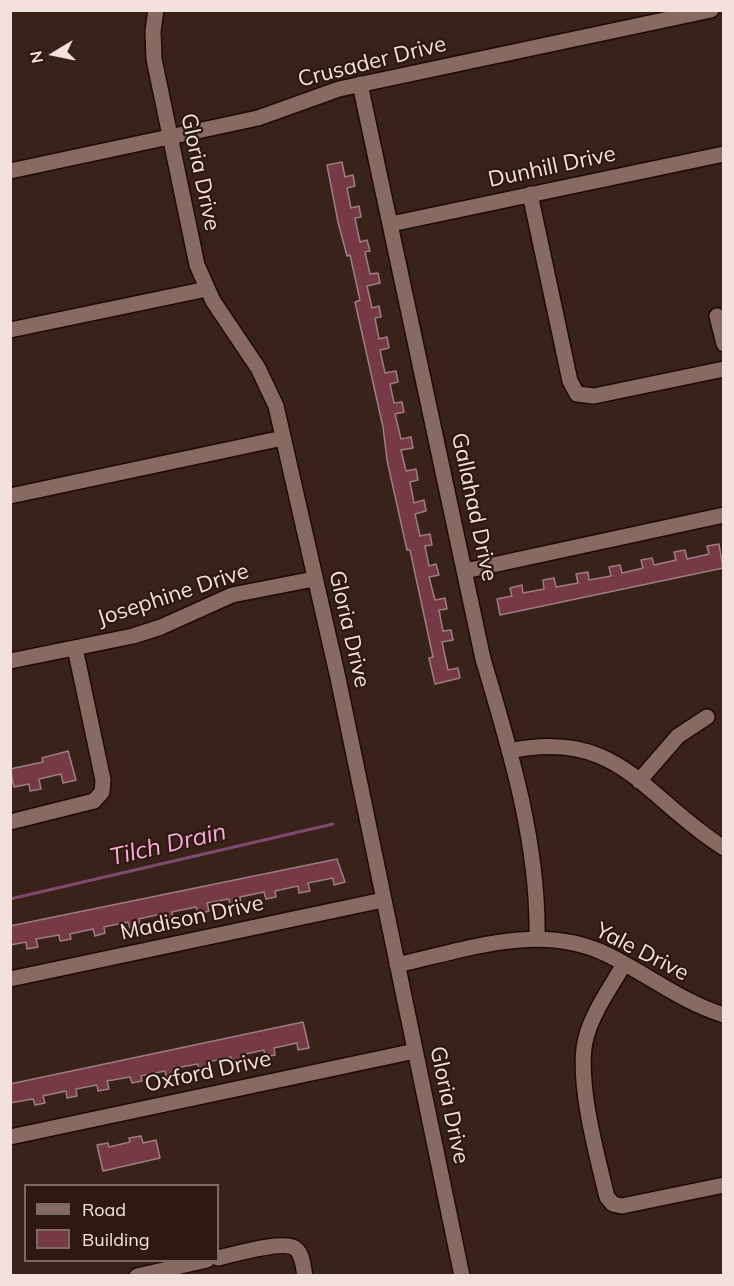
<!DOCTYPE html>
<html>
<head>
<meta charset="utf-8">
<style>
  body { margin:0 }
  #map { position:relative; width:734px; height:1286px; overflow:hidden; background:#39221a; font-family:Mulish,sans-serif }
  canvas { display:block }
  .frame { position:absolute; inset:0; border:12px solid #f2e1dc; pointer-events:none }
  .legend { position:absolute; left:24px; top:1184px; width:195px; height:78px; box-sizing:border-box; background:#2f1811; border:2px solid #7d6862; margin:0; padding:8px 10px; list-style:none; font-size:18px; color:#f2e1dc }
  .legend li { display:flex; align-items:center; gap:12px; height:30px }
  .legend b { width:30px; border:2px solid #7d6862 }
  .north { position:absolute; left:24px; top:24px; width:60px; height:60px; -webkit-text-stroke:4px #2f1811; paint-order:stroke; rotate:260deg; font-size:16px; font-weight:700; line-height:24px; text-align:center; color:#f2e1dc }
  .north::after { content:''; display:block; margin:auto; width:21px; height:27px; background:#f2e1dc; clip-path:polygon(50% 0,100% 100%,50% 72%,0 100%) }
</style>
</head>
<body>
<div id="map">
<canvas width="734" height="1286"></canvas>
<div class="frame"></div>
<ul class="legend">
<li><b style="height:8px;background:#876a61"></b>Road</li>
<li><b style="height:16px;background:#763a46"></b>Building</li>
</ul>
<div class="north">N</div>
</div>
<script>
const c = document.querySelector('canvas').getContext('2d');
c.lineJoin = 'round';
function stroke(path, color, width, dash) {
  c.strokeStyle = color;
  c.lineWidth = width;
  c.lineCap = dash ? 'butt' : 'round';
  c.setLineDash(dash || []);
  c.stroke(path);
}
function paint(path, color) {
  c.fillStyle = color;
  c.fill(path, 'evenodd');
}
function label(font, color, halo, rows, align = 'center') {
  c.font = font + ' Mulish,sans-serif';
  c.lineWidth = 4.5;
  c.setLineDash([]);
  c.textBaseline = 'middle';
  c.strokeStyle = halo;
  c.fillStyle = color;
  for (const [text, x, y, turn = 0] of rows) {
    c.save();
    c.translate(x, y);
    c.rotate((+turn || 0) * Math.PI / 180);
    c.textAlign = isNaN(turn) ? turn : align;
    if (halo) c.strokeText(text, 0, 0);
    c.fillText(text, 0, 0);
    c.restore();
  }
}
stroke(new Path2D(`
  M10,899L333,824`), '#7e4b6e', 3);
const building = new Path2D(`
  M342,162L345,177L353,175L355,186L347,188L351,208L359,206L361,217L355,218L360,242L367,240L370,251L365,252L370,274L378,273L380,283L367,286L372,308L379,306L381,317L375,318L379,339L387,337L389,348L380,350L385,373L396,371L398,382L390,384L394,403L402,402L404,412L395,414L401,439L411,437L413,448L401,450L406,471L416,469L418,480L410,482L414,503L424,500L426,511L415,514L420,536L430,534L432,545L425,546L429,566L436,564L439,575L429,577L435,600L445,598L447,609L439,610L443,631L451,630L453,640L442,642L448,670L458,668L460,678L435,684L429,658L433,657L410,550H407L387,460L383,427L355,302L360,300L350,255L347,256L338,222L327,165Z
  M719,544L723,568L500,615L497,599L512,596L510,588L522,585L523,593L544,589L543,580L554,578L556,587L578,583L576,574L588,572L589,580L611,576L609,567L620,565L622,573L643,568L641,560L652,558L654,565L676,560L674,552L685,550L687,559L709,554L707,546Z
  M68,751L76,780L63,783L61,774L39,779L41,789L30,791L29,784L14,787L10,769L43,762L42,758Z
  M337,859L345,882L334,885L333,878L308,883L310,891L299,893L298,886L275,891L276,897L266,899L264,892L240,897L241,903L230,906L229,899L207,903L209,911L198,914L196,907L172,912L173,919L162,921L161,914L139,919L140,926L130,928L128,922L104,927L105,933L95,936L93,929L70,934L71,939L60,941L59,935L36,939L38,947L27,949L26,942L10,945V926Z
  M303,1022L309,1048L298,1050L297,1043L274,1048L275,1055L265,1057L264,1050L241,1055L242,1062L232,1064L231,1057L208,1062L209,1068L199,1070L198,1064L175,1068L177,1075L166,1077L165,1071L141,1076L142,1081L132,1083L130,1077L107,1081L109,1089L98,1091L97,1085L76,1089L77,1096L67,1098L66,1091L43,1096L45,1103L35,1105L33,1099L10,1103V1084Z
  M141,1136L143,1143L156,1140L160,1158L103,1171L97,1145L108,1143L109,1147L130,1142L129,1138Z`);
paint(building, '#763a46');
stroke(building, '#9d7d81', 1.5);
const minor = new Path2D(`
  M156,10L153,31L154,59L197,265L213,301L258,368L276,406L338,678L462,1276
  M360,84L483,659C510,749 539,844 537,939
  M10,171L258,118L339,89L711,10
  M530,194L570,381L577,394L594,396L724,369
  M391,224L724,154
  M717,316L724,344
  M10,330L207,289
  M10,496L283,438
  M465,571L724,515
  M10,661L133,636L161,627L232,595L314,579
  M509,751C620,728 643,797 724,848
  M639,781L678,736L707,717
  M10,822L94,801L102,792L103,780L75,648
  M624,964C610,989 591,1014 585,1042C577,1083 597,1156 607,1197L613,1204L622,1206L724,1185
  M397,965C465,950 539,922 606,954C646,973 681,1002 724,1015
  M10,979L383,900
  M10,1137L415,1051
  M218,1258C232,1255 285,1239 296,1249C303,1255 303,1267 305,1276
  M137,1276L207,1260`);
stroke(minor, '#200a05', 18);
stroke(minor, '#876a61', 15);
label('22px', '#f2e1dc', '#2f1811', [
  ["Crusader Drive",372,62,-14],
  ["Dunhill Drive",552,167,-12],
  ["Gloria Drive",200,172,78],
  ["Gallahad Drive",474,507,78],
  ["Josephine Drive",173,595,-18],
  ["Gloria Drive",349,629,77],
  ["Madison Drive",192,918,-12],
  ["Yale Drive",642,952,27],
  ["Oxford Drive",208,1072,-12],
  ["Gloria Drive",449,1105,78]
]);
label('italic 24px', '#f9aadf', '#2f1811', [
  ["Tilch Drain",168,845,-13]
]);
</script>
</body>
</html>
